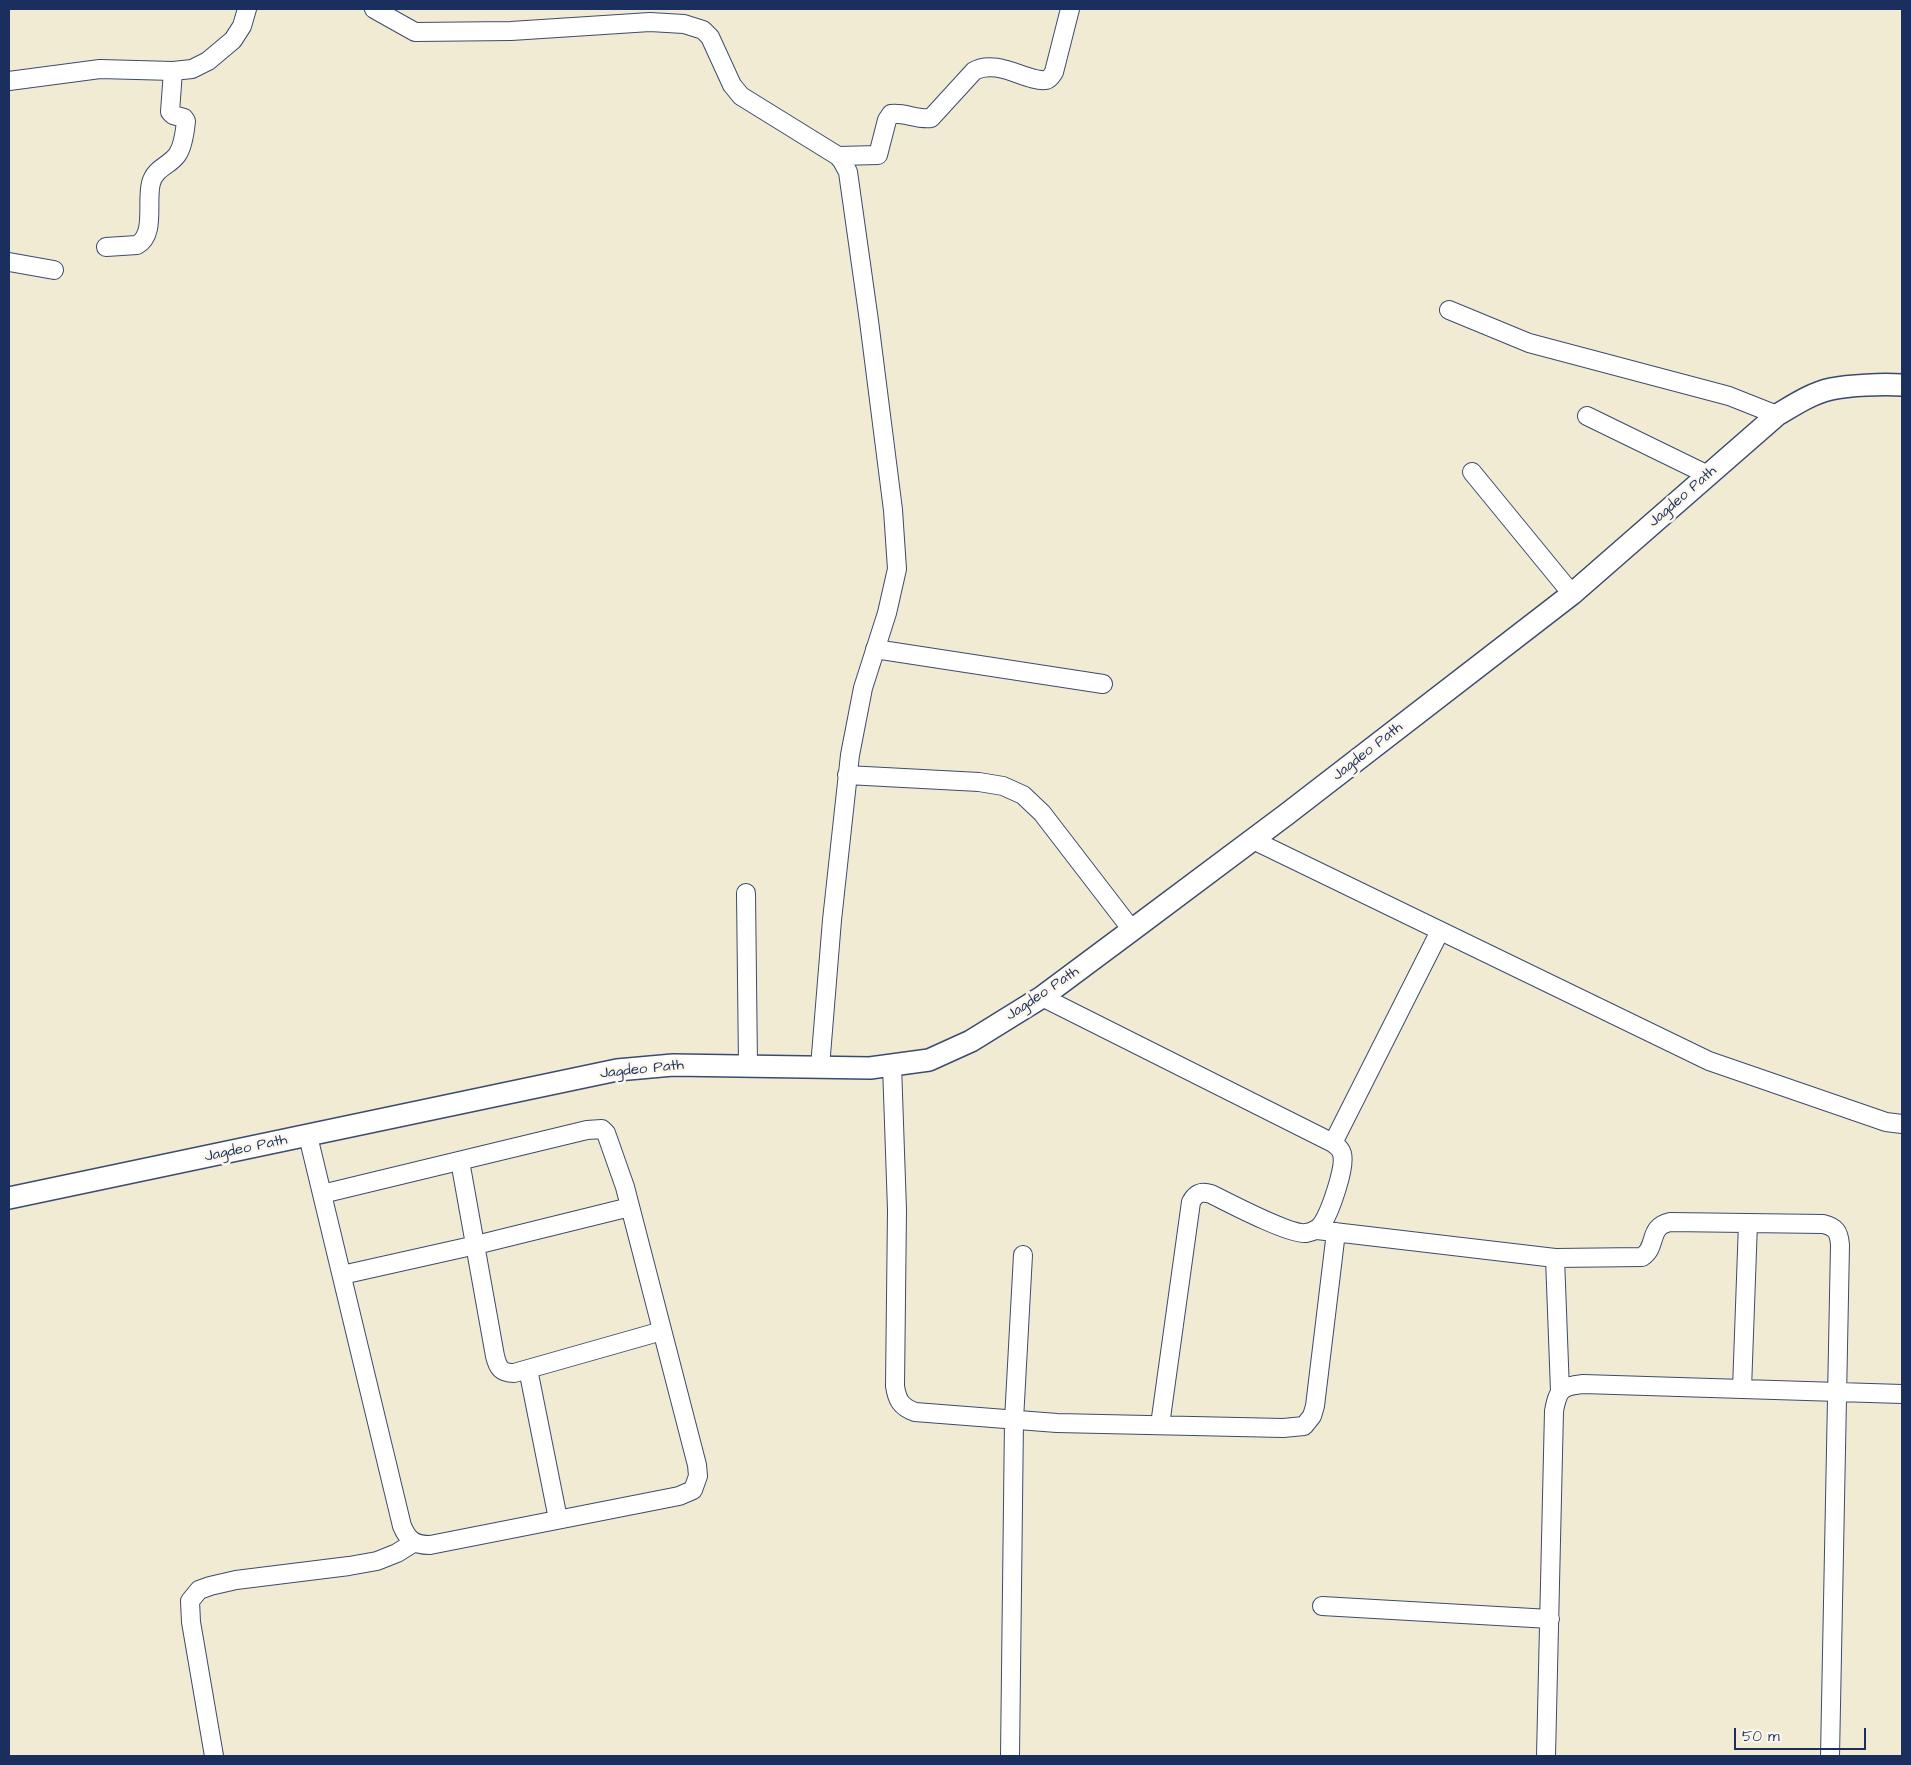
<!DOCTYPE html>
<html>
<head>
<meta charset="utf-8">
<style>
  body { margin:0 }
  #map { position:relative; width:1911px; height:1765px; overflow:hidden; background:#f1ebd3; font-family:"Architects Daughter",sans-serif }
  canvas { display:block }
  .frame { position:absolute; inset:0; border:10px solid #1b2f5e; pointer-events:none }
  .scale { position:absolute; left:1734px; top:1728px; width:132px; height:22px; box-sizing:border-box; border:2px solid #1b2f5e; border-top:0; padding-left:6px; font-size:15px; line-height:18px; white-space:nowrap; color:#1b2f5e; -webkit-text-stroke:4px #fbf7ec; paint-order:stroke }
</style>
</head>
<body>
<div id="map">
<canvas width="1911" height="1765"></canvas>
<div class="frame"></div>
<div class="scale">50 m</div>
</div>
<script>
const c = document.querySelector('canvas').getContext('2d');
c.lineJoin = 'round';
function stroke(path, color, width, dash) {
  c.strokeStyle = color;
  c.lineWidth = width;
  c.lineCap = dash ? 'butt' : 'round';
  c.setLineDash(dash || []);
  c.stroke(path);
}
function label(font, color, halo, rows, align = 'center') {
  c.font = font + ' "Architects Daughter",sans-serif';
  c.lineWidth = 5;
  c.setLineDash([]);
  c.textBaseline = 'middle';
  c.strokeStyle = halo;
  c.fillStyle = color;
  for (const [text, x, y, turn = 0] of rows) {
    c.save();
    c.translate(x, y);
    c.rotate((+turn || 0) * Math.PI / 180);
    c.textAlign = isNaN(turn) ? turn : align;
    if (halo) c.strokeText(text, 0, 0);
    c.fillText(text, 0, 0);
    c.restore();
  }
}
const minor = new Path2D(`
  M374,9L415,32L511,31L650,22L684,24L703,30L710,37L732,85L741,96L838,156L842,161L848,172L869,321L893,510L897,569L887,613L863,688L850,755L832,920L820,1067
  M9,81L100,69L173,71L192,69L208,61L233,40L242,26L247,9
  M838,156L878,155L887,120L891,114C904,112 917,120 931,118L974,71C991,61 1014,73 1031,78C1035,79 1041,81 1046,80C1050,79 1052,75 1054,72L1070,9
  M106,247L137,245C156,235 146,202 151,183C155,168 169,166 177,155C183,147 185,131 186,121L184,118L173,115L170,112L173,71
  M9,262L54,270
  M1449,310L1529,343L1729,396L1777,415
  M1587,416L1708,475
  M1472,472L1572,594
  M875,649L1103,684
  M847,775L979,782L1003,786L1023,795L1042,813L1132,930
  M1253,840L1709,1061L1886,1122L1902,1124
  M746,893L748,1066
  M1042,997L1333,1143C1337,1146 1341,1149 1342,1154C1346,1167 1330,1212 1322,1224C1318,1229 1313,1232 1306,1233C1290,1235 1229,1203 1211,1194C1201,1191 1196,1193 1191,1202L1160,1425
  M892,1065L897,1210L895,1386C897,1400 901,1407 915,1412L1057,1423L1283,1428L1304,1426L1312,1416L1315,1406L1336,1232
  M308,1136L402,1526C408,1540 414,1545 430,1545L679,1496L693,1490L698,1476L697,1465L625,1187L606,1133L602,1129L587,1130L322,1194
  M1333,1143L1440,931
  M460,1161L495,1356C498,1368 501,1373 514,1373L662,1331
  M1317,1230L1555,1258L1642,1257C1658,1247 1647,1227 1670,1222L1823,1224C1836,1227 1839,1232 1840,1245L1830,1756
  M1555,1258L1560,1391
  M342,1275L476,1245L630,1207
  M528,1369L558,1519
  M1742,1389L1748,1223
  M1322,1606L1550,1619
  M214,1756L191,1622L190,1601L199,1590L210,1586L236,1580L349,1566L377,1561L397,1553L413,1543
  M1010,1756L1014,1420L1023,1255
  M1546,1756L1554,1411C1558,1390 1561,1386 1583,1384L1902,1394`);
const major = new Path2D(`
  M9,1198L617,1070L673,1065L870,1068L929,1060L971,1041L1042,997L1132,930L1287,814L1572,594L1777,415C1794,405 1812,393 1831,389C1850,385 1882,384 1902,385`);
stroke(minor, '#3b4b70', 20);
stroke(major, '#3b4b70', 24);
stroke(minor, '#fff', 18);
stroke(major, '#fff', 21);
label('15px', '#1b2f5e', '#fbf7ec', [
  ["Jagdeo Path",1683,497,-41],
  ["Jagdeo Path",1368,752,-38],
  ["Jagdeo Path",1043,994,-34],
  ["Jagdeo Path",642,1070,-6],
  ["Jagdeo Path",246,1149,-12]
]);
</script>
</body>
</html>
